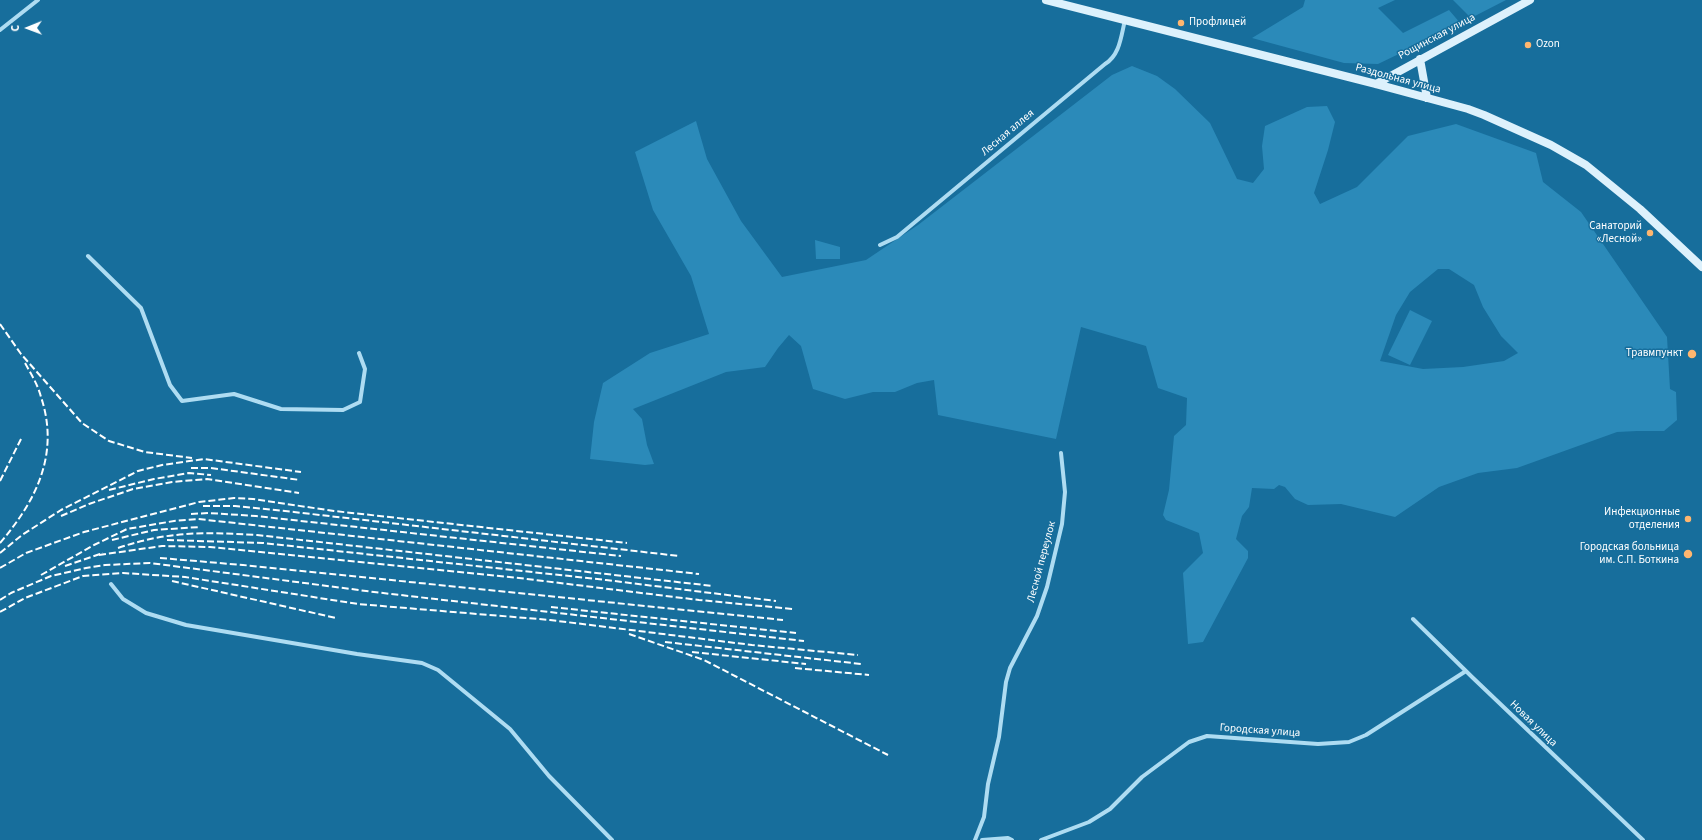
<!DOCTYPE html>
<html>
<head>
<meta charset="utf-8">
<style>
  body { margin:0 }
  #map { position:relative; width:1702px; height:840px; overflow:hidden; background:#176e9c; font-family:"Source Sans 3",sans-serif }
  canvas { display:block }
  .north { position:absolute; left:8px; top:8px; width:40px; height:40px; -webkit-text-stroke:3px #176e9c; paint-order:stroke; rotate:269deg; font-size:11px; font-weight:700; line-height:16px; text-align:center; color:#fff }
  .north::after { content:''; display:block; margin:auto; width:14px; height:18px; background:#fff; clip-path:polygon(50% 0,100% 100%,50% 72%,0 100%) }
</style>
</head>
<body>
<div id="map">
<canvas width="1702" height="840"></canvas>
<div class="north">С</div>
</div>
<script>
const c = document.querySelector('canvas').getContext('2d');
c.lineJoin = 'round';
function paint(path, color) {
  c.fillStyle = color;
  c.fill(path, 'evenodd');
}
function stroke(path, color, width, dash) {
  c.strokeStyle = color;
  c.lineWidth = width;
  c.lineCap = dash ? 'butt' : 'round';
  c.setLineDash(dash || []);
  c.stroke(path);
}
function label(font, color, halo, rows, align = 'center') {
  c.font = font + ' "Source Sans 3",sans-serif';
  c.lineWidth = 3;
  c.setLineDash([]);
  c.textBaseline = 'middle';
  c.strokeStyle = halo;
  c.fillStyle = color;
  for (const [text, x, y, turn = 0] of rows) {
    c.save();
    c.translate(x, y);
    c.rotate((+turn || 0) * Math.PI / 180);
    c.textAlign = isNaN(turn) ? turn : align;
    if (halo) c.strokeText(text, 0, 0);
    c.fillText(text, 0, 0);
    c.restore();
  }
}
paint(new Path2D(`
  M1305,0H1395L1378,8L1403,33L1449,10L1461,24L1378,64L1344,63L1252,38L1303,7Z
  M1453,0H1506L1471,18Z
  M1132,66L1157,76L1175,89L1210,123L1237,179L1253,183L1264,169L1262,146L1265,126L1307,107L1327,106L1335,122L1328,150L1314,193L1320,204L1357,187L1408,136L1456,124L1536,153L1543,182L1581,212L1667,337L1670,389L1676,392L1677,420L1664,431H1637L1617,432L1517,468L1478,473L1439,487L1395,517L1341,504L1308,505L1295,499L1285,487L1279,485L1274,489L1252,488L1249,507L1242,516L1236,539L1248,551V558L1203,642L1188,644L1183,573L1203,553L1199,533L1166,520L1163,515L1169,490L1174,436L1186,425L1187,398L1158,388L1146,346L1081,327L1056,439L938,415L934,380L917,383L895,392H873L845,399L813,389L801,346L789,335L778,348L765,367L726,372L633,409L642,419L647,445L654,464L645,465L590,459L594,422L603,383L650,353L709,334L691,276L653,210L635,152L696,121L707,159L741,221L782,277L866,260L918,225L1112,75ZM1438,269H1449L1474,285L1483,307L1501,336L1518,353L1504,361L1463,367L1423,369L1380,361L1396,315L1410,292Z
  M815,240L840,247V259H816Z
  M1410,310L1432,321L1410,365L1388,355Z`), '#2b8ab9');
stroke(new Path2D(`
  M0,30L38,0
  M880,245L897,237L1105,64C1120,55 1121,36 1125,20
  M88,256L141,308L170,385L182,401L234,394L281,409L343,410L360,402L365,369L359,353
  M111,584L123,599L146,613L186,625L357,654L422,663L438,670L510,729L549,776L612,840
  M1413,619L1472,677L1643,840
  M975,840L984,817L988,784L999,737L1006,682L1010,668L1037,616L1047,587L1062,524L1065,492L1061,453
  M982,840L1008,838L1012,840
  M1041,840L1089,822L1110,809L1142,777L1189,742L1207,736L1318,744L1349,742L1366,735L1466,671`), '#aedcf2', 4);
stroke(new Path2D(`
  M1046,0L1376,84L1468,109L1484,115L1551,145L1586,165L1640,209L1702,267
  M1420,59L1427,98
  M1376,84L1530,0`), '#ddf1fc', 8);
stroke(new Path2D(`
  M0,324L21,354L82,423L109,441L145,452L192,458
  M191,468H211L300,480
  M0,481L22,437
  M109,490L154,479L189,473L211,475
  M203,506H235L294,512L679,556
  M191,514L208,513L256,516L621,556
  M61,516L89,504L133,489L172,482L207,479L299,493
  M112,540L154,530L200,527
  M167,540L263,543L606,580L776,601
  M0,543C36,501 60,454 41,397C38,385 31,374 25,363
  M118,548C168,531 205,532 257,535L713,586
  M0,553L22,535L61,510L138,471L162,465L204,459L301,472
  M99,555L162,546L210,547L519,578L699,600L793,609
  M160,558L243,565L783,620
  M65,566L103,553
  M0,568L26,553L84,532L199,502L234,498L253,499L334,511L627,543
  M41,575L94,545L127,529L174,521L198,519L699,574
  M172,581L336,618
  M0,600L11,593L51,576L86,568L105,565L150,563L374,592L804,641
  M551,607L796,633
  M0,612L25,598L83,576L123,573L185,577L358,604L550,620L752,645L858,655
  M629,634L704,660L888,755
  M665,642L861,664
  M692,652L806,664
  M795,668L869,675`), '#fff', 2, [7, 3]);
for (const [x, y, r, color] of [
  [1181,23,4,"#ffb66f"],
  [1528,45,4,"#ffb66f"],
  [1650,233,4,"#ffb66f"],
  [1692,354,5,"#ffb66f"],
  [1688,519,4,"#ffb66f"],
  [1688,554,5,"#ffb66f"]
]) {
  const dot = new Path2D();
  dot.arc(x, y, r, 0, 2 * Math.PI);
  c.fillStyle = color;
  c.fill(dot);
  stroke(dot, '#176e9c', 1.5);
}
label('11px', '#fff', '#176e9c', [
  ["Профлицей",1189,23,"left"],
  ["Ozon",1536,45,"left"],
  ["Санаторий",1642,227],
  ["«Лесной»",1642,240],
  ["Травмпункт",1683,354],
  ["Инфекционные",1680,513],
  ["отделения",1680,526],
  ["Городская больница",1679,548],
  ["им. С.П. Боткина",1679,561]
], 'right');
label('11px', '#fff', '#176e9c', [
  ["Рощинская улица",1437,37,-28],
  ["Раздольная улица",1398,79,15],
  ["Лесная аллея",1008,133,-40],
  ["Лесной переулок",1042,562,-75],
  ["Новая улица",1533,724,44],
  ["Городская улица",1260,731,4]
]);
</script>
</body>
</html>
